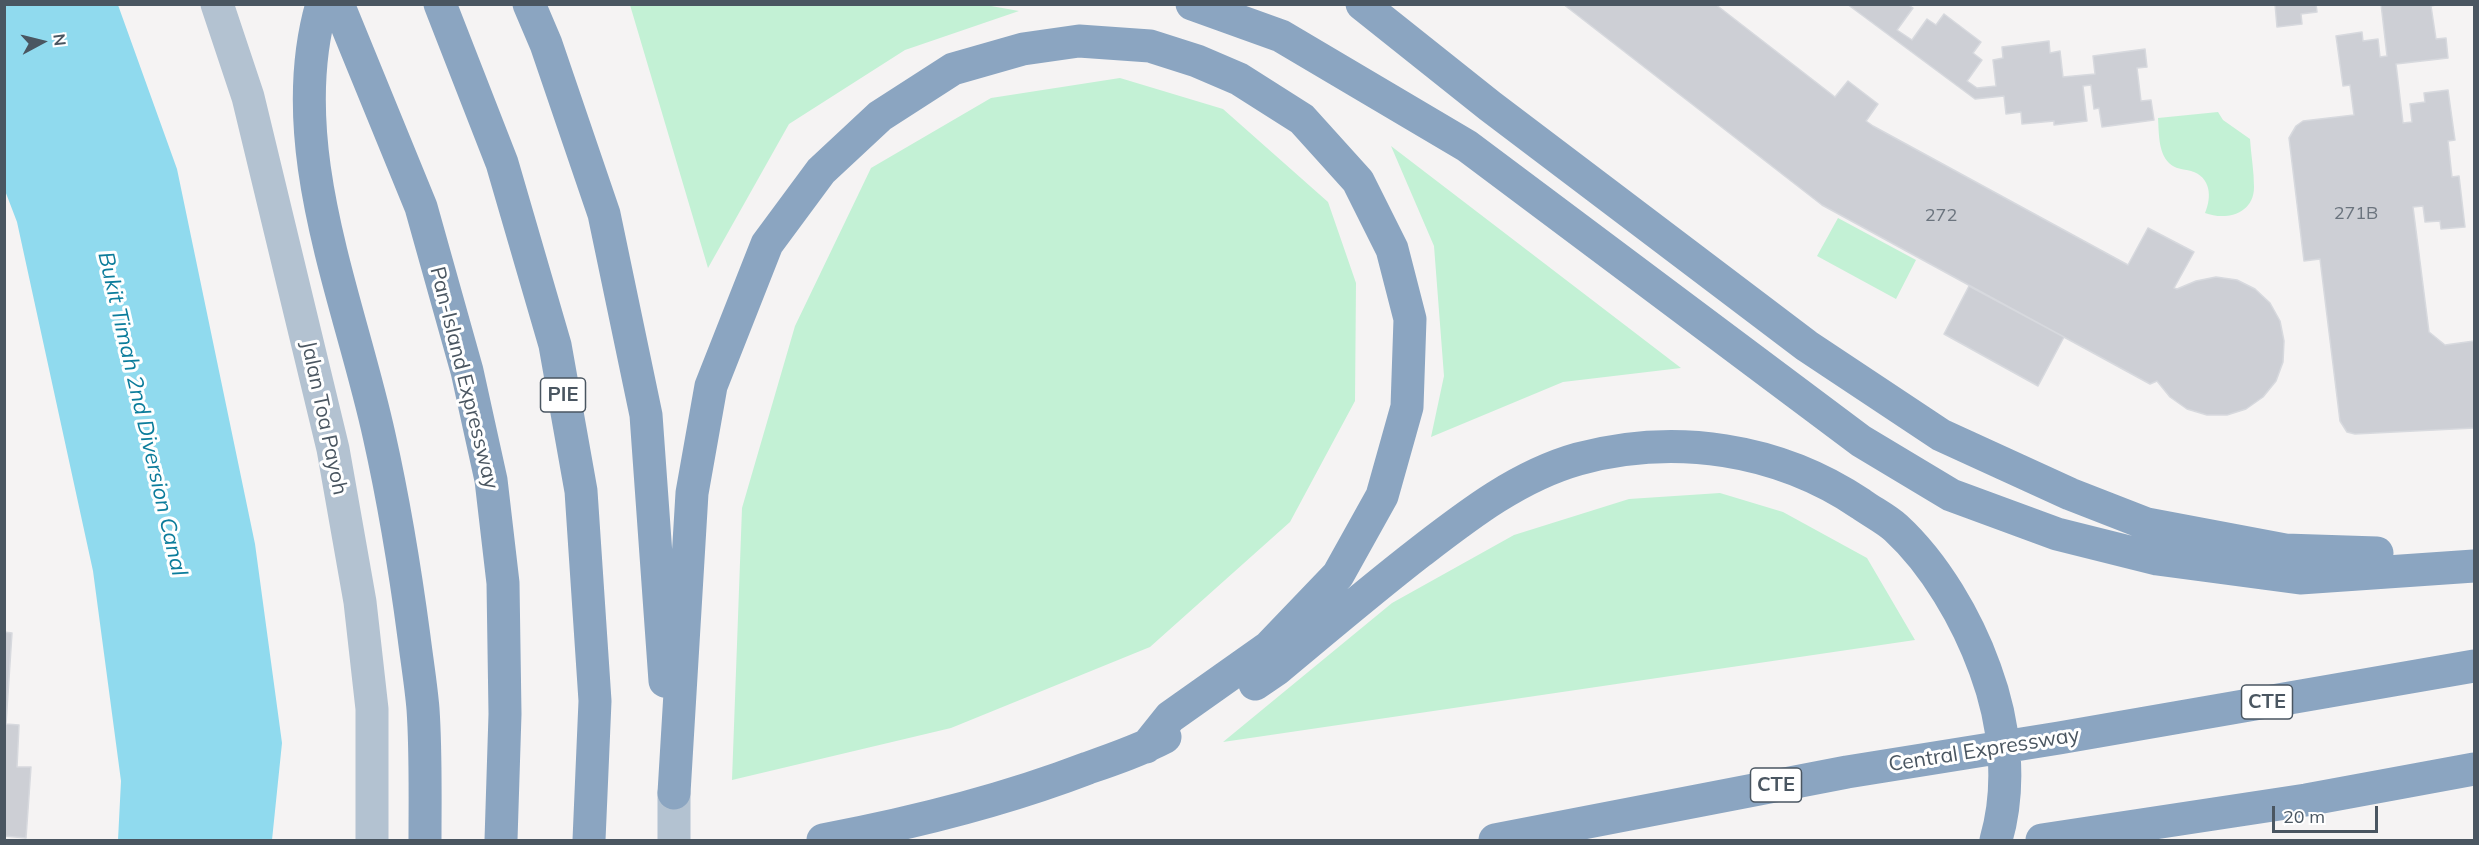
<!DOCTYPE html>
<html>
<head>
<meta charset="utf-8">
<style>
  body { margin:0 }
  #map { position:relative; width:2479px; height:845px; overflow:hidden; background:#f5f3f3; font-family:Mulish,sans-serif }
  canvas { display:block }
  .frame { position:absolute; inset:0; border:6px solid #4a5661; pointer-events:none }
  .north { position:absolute; left:12px; top:12px; width:60px; height:60px; -webkit-text-stroke:4px #fff; paint-order:stroke; rotate:83deg; font-size:16px; font-weight:700; line-height:24px; text-align:center; color:#4a5661 }
  .north::after { content:''; display:block; margin:auto; width:21px; height:27px; background:#4a5661; clip-path:polygon(50% 0,100% 100%,50% 72%,0 100%) }
  .scale { position:absolute; left:2272px; top:806px; width:106px; height:27px; box-sizing:border-box; border:3px solid #4a5661; border-top:0; padding-left:8px; font-size:18px; line-height:21px; white-space:nowrap; color:#4a5661; -webkit-text-stroke:4px #fff; paint-order:stroke }
</style>
</head>
<body>
<div id="map">
<canvas width="2479" height="845"></canvas>
<div class="frame"></div>
<div class="north">N</div>
<div class="scale">20 m</div>
</div>
<script>
const c = document.querySelector('canvas').getContext('2d');
c.lineJoin = 'round';
function paint(path, color) {
  c.fillStyle = color;
  c.fill(path, 'evenodd');
}
function stroke(path, color, width, dash) {
  c.strokeStyle = color;
  c.lineWidth = width;
  c.lineCap = dash ? 'butt' : 'round';
  c.setLineDash(dash || []);
  c.stroke(path);
}
function label(font, color, halo, rows, align = 'center') {
  c.font = font + ' Mulish,sans-serif';
  c.lineWidth = 6;
  c.setLineDash([]);
  c.textBaseline = 'middle';
  c.strokeStyle = halo;
  c.fillStyle = color;
  for (const [text, x, y, turn = 0] of rows) {
    c.save();
    c.translate(x, y);
    c.rotate((+turn || 0) * Math.PI / 180);
    c.textAlign = isNaN(turn) ? turn : align;
    if (halo) c.strokeText(text, 0, 0);
    c.fillText(text, 0, 0);
    c.restore();
  }
}
paint(new Path2D(`
  M980,4L1019,11L905,50L789,124L708,268L630,5Z
  M1120,78L1223,109L1328,202L1356,283L1355,401L1290,522L1150,647L951,728L732,780L742,508L795,326L871,168L991,98Z
  M2218,112L2223,120L2250,139C2251,155 2254,171 2254,187C2254,214 2226,221 2205,213C2212,197 2211,177 2191,171C2183,169 2175,169 2169,163C2158,152 2159,132 2158,118Z
  M1391,146L1681,368L1563,382L1431,437L1444,376L1434,246Z
  M1838,218L1916,260L1896,299L1817,256Z
  M1720,493L1783,512L1867,558L1915,640L1223,742L1392,603L1514,535L1629,499Z`), '#c3f1d5');
paint(new Path2D(`
  M4,5H118L177,169L255,544L282,743L272,840H118L121,781L93,571L17,222L4,188Z`), '#90daee');
const building = new Path2D(`
  M1563,4H1715L1835,97L1848,81L1878,104L1866,121L1873,126L2128,265L2148,228L2194,252L2174,288L2177,289L2196,281L2216,277L2237,280L2255,289L2270,303L2280,321L2284,341L2283,362L2276,381L2263,397L2246,409L2227,415H2207L2187,409L2170,397L2157,381L2150,384L1822,205Z
  M1847,4H1907L1913,8L1897,30L1912,40L1927,19L1936,25L1944,14L1981,42L1973,53L1982,60L1967,81L1977,88L1996,86L1993,60L2003,58L2002,47L2049,41L2050,53L2060,51L2063,77L2095,74L2093,56L2145,49L2147,67L2137,68L2141,101L2151,100L2154,120L2102,127L2099,108L2094,109L2091,85L2083,86L2087,121L2054,125V121L2022,124L2021,112L2006,114L2004,96L1975,99Z
  M2275,4H2316L2317,12L2301,14L2302,24L2277,27Z
  M2381,4H2441L2431,6L2436,39L2446,38L2448,58L2396,64L2403,123L2412,122L2410,104L2425,102L2424,93L2448,90L2455,140L2448,141L2452,177L2459,176L2465,227L2441,229L2440,221L2425,222L2423,206L2413,207L2429,332L2445,345L2474,341V428L2355,434L2347,432L2340,421L2320,259L2304,261L2289,138L2296,126L2303,121L2354,115L2350,85L2343,86L2336,36L2362,32L2363,41L2378,39L2380,57L2387,56Z
  M1969,286L2064,337L2038,386L1944,334Z
  M4,632L12,633L6,724L19,725L17,767H31L26,838L4,836Z`);
paint(building, '#cdcfd5');
stroke(building, '#d7d9de', 1.5);
stroke(new Path2D(`
  M217,4L248,97L333,449L360,602L372,709V840
  M674,840V793`), '#b3c2d1', 33);
stroke(new Path2D(`
  M322,4C281,145 349,298 379,435C394,502 405,569 414,637C417,661 421,685 423,709C426,752 425,797 425,840
  M338,4L421,207L467,371L491,480L503,583L505,714L501,840
  M440,4L502,163L555,345L581,491L595,701L589,840
  M529,4L546,44L604,214L646,415L665,681
  M1192,4L1281,36L1467,146L1861,441L1951,495L2057,534L2157,559L2300,578L2474,566
  M1362,4L1490,106L1807,346L1941,435L2070,494L2147,524L2285,550L2377,553
  M1255,684L1277,669C1324,630 1371,590 1420,552C1468,515 1518,476 1578,459C1675,433 1778,448 1861,504C1872,512 1886,519 1896,528C1935,564 1967,619 1985,669C2005,723 2012,785 1996,840
  M674,793L692,493L711,386L767,244L821,171L880,116L953,69L1023,49L1079,41L1150,46L1197,61L1239,79L1302,119L1358,181L1392,249L1410,319L1407,407L1382,496L1338,575L1269,647L1170,717L1146,747
  M823,840C913,823 1002,801 1088,768C1114,759 1140,750 1165,737
  M1495,840L1847,772L2059,738L2474,666
  M2042,840L2306,800L2474,769`), '#8ba5c1', 33);
label('18px', '#6b747e', null, [
  ["271B",2356,214],
  ["272",1941,216]
]);
for (const [x, y, w] of [
  [563,395,45],
  [2267,702,51],
  [1776,785,51]
]) {
  const box = new Path2D();
  box.roundRect(x - w / 2, y - 17, w, 34, 4.5);
  c.fillStyle = '#fff';
  c.fill(box);
  stroke(box, '#4a5661', 1.5);
}
label('bold 20px', '#4a5661', null, [
  ["PIE",563,395],
  ["CTE",2267,702],
  ["CTE",1776,785]
]);
label('21px', '#4a5661', '#fff', [
  ["Pan-Island Expressway",464,378,76],
  ["Jalan Toa Payoh",324,418,78],
  ["Central Expressway",1984,750,-9]
]);
label('italic 22px', '#0c7c9b', '#fff', [
  ["Bukit Timah 2nd Diversion Canal",142,414,77]
]);
</script>
</body>
</html>
